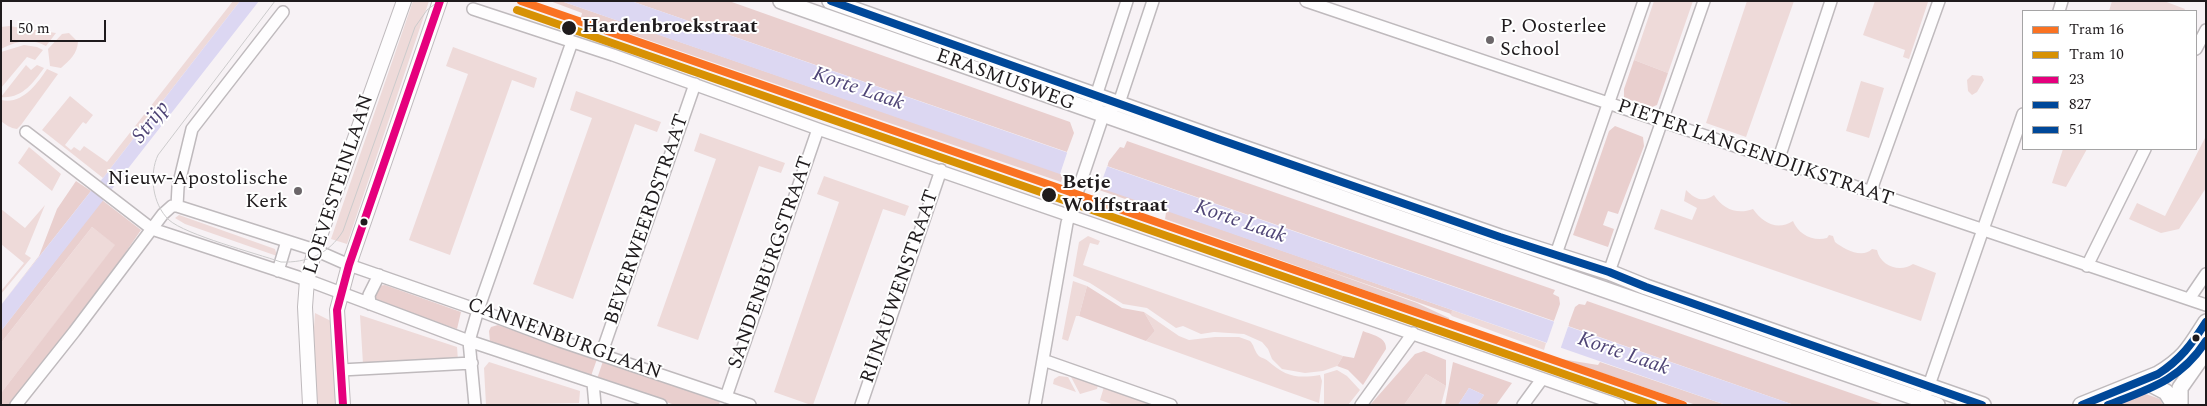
<!DOCTYPE html>
<html>
<head>
<meta charset="utf-8">
<style>
  body { margin:0 }
  #map { position:relative; width:2207px; height:406px; overflow:hidden; background:#f7f2f5; font-family:Spectral,serif }
  canvas { display:block }
  .frame { position:absolute; inset:0; border:2px solid #1f1b1d; pointer-events:none }
  .legend { position:absolute; left:2022px; top:10px; width:175px; height:140px; box-sizing:border-box; background:#fff; border:1px solid #a5a4a5; margin:0; padding:6px 9px; list-style:none; font-size:15px; color:#1f1b1d }
  .legend li { display:flex; align-items:center; gap:10px; height:25px }
  .legend b { width:25px; border:1px solid #a5a4a5 }
  .scale { position:absolute; left:10px; top:20px; width:96px; height:22px; box-sizing:border-box; border:2px solid #1f1b1d; border-top:0; padding-left:6px; font-size:15px; line-height:18px; white-space:nowrap; color:#1f1b1d; -webkit-text-stroke:4px #fff; paint-order:stroke }
</style>
</head>
<body>
<div id="map">
<canvas width="2207" height="406"></canvas>
<div class="frame"></div>
<ul class="legend">
<li><b style="height:6px;background:#fa7222"></b>Tram 16</li>
<li><b style="height:6px;background:#d79104"></b>Tram 10</li>
<li><b style="height:6px;background:#e5007d"></b>23</li>
<li><b style="height:6px;background:#004899"></b>827</li>
<li><b style="height:6px;background:#004899"></b>51</li>
</ul>
<div class="scale">50 m</div>
</div>
<script>
const c = document.querySelector('canvas').getContext('2d');
c.lineJoin = 'round';
function paint(path, color) {
  c.fillStyle = color;
  c.fill(path, 'evenodd');
}
function stroke(path, color, width, dash) {
  c.strokeStyle = color;
  c.lineWidth = width;
  c.lineCap = dash ? 'butt' : 'round';
  c.setLineDash(dash || []);
  c.stroke(path);
}
function label(font, color, halo, rows, align = 'center') {
  c.font = font + ' Spectral,serif';
  c.lineWidth = 4;
  c.setLineDash([]);
  c.textBaseline = 'middle';
  c.strokeStyle = halo;
  c.fillStyle = color;
  for (const [text, x, y, turn = 0] of rows) {
    c.save();
    c.translate(x, y);
    c.rotate((+turn || 0) * Math.PI / 180);
    c.textAlign = isNaN(turn) ? turn : align;
    if (halo) c.strokeText(text, 0, 0);
    c.fillText(text, 0, 0);
    c.restore();
  }
}
paint(new Path2D(`
  M233,1H240L103,178L42,130L70,96L93,115L86,124L83,122L65,145L71,150L74,147L80,151L84,146L107,162Z
  M413,1H429L347,244L331,239Z
  M1654,1H1693L1668,73L1634,60Z
  M1747,1H1794L1746,137L1706,123Z
  M1875,1L1928,2L1909,59L1903,57L1905,50L1863,35Z
  M2112,1H2164L2185,9L2184,11H2109Z
  M9,26L56,33L46,46C30,38 17,41 1,49V27Z
  M69,33L78,42C77,54 70,60 61,68L50,66L48,49L62,34Z
  M24,45L37,47L43,50L35,60L27,57L1,88V52Z
  M453,47L537,78L534,88L512,80L450,255L409,240L468,74L446,66Z
  M26,65L31,70L37,65L44,68C33,83 22,99 1,97Z
  M47,69L58,74L21,125L17,129C10,128 6,125 1,121V100C22,105 37,84 47,69Z
  M1972,75L1982,76L1984,80L1977,92L1972,95L1968,91L1967,80Z
  M1861,81L1884,88L1869,138L1846,131Z
  M576,91L661,122L657,132L635,124L573,299L533,284L592,118L570,110Z
  M700,133L785,163L781,173L759,166L698,340L657,326L716,159L694,151Z
  M2206,136V188L2179,229L2161,233L2129,219L2137,203L2165,216Z
  M29,147L61,174L52,191L18,163Z
  M2063,149H2087L2066,187L2052,183Z
  M824,176L909,206L905,216L883,209L813,405H811L774,392L839,202L817,194Z
  M1686,190C1695,199 1703,203 1714,195C1723,209 1737,215 1753,209C1763,223 1777,231 1793,221C1798,234 1813,242 1827,238L1829,235L1833,236L1835,242C1844,249 1862,259 1872,249L1877,250C1880,266 1900,273 1913,264L1936,273L1921,321L1654,229L1661,209L1692,220L1697,208L1684,201Z
  M45,205L25,254L31,258L1,294V291L24,263L1,244V209L25,228Z
  M179,215L275,249L277,256L185,224L175,218Z
  M92,227L116,245L1,393V343Z
  M1088,236L1100,241L1098,245L1090,243L1083,265L1343,356L1337,366L1323,371L1305,373L1282,369L1272,359L1268,349L1262,342L1244,334L1214,332L1201,334L1183,326L1176,328L1147,308L1123,304L1090,283L1073,276L1079,242Z
  M1073,281L1087,286L1079,316H1076L1068,341L1062,339Z
  M1452,310L1546,343L1544,350L1452,316L1450,314Z
  M1144,312L1179,336L1189,340L1215,337H1239L1250,341C1254,345 1254,350 1258,355C1260,358 1265,358 1268,361C1285,376 1296,379 1320,375L1322,381L1319,403L1146,341L1155,331Z
  M315,313L331,321L336,405H317L313,342Z
  M360,315L457,347L458,360L363,364Z
  M489,362L580,391L579,403L486,405L484,368Z
  M1337,370L1347,376L1360,390L1348,405H1324V374Z
  M1426,374L1446,386L1441,405H1404Z
  M1070,375L1098,385L1097,389L1080,394Z
  M1059,376L1068,377L1076,392L1053,384L1054,379Z
  M1104,387L1147,402L1146,405H1114L1100,400Z`), '#eedad9');
paint(new Path2D(`
  M550,1H561L1060,173L1063,175L1061,182L581,17L582,13Z
  M631,1H729L1070,122L1074,133L1067,152Z
  M1634,60L1668,73L1657,105L1652,107L1624,98V89Z
  M1615,126L1643,137L1644,146L1618,214L1608,211L1603,225L1614,229L1608,247L1573,235L1609,131Z
  M1127,141L1555,290L1553,294L1559,297L1560,304L1554,321L1107,166L1109,161L1120,147L1124,148Z
  M76,181L91,191L1,305L39,256L57,209Z
  M1100,187L1452,310L1451,314L1309,264L1417,303L1449,318V320L1165,219L1166,213L1096,189Z
  M102,200L141,230L72,330L14,405H1V393L115,245L92,227L1,343V331Z
  M385,285L461,312L457,329L380,303L375,299L373,292L378,286Z
  M1087,286L1122,308L1144,312L1155,331L1146,341L1079,316Z
  M1587,301L1885,405H1794L1568,326L1575,307L1579,304L1585,305Z
  M498,325L597,359L591,376L490,342L489,331L491,327Z
  M1363,331C1372,335 1387,337 1386,349L1363,385L1348,370L1337,366L1343,356L1354,358Z
  M1424,351L1446,360V386L1426,374L1404,405H1370L1415,354Z
  M1561,359L1598,365L1600,362L1726,405H1696Z
  M603,361L720,401L719,405H675L597,379Z
  M1453,362L1512,383L1496,405H1477L1484,395L1469,388L1458,405H1445Z
  M2143,393L2160,399L2163,405H2115Z`), '#e9cfce');
paint(new Path2D(`
  M240,1H259L1,331V305L91,191L103,178Z
  M561,1H631L1794,405H1726Z
  M1469,388L1484,395L1477,405H1458Z`), '#dcd7f2');
paint(new Path2D(`
  M1068,150L1108,164L1099,189L1060,174Z
  M1555,319L1569,324L1560,350L1546,345Z`), '#f7f2f5');
const minor = new Path2D(`
  M1306,1L2206,305
  M473,9L613,55L818,129L1619,405
  M2059,11L2062,1
  M2196,49L2206,30
  M1098,102L1096,96L1127,1
  M1103,116L1119,103L1153,1
  M26,132L152,229L307,280L469,341L661,405
  M1778,161L1831,1
  M1870,193L1939,1
  M177,206L178,187L192,129L283,12
  M1556,254L1644,1
  M2087,266L2145,149
  M278,271L287,241
  M1609,272L1704,1
  M2189,299L2206,274
  M370,304L369,295L379,275
  M601,355L695,84
  M1043,360L1171,405
  M341,370L472,363
  M593,383L595,405
  M1926,394L2023,114
  M726,397L818,129
  M16,405L74,332L163,214L172,206H177L315,250L349,265L478,310L560,341L750,405
  M475,405L469,341L478,310L572,42
  M861,405L941,170
  M1035,405L1067,223L1103,116
  M1361,405L1413,333
  M1523,405L1542,379`);
const tertiary = new Path2D(`
  M310,405L305,307L307,280L315,250L404,1
  M343,405L337,310L349,265L440,1`);
const secondary = new Path2D(`
  M781,1C1166,138 1551,271 1937,405
  M830,1L1218,139L1500,237L1609,272L1646,287L1983,405
  M2143,380L2166,392L2174,405
  M2081,405L2158,374C2185,358 2190,347 2206,322
  M2180,405V388L2206,351`);
stroke(minor, '#bfbabd', 14);
stroke(tertiary, '#bfbabd', 16);
stroke(secondary, '#bfbabd', 18);
stroke(minor, '#fefdfe', 11);
stroke(tertiary, '#fefdfe', 14);
stroke(secondary, '#fefdfe', 15);
stroke(new Path2D(`
  M275,1L158,155C149,174 152,204 169,220C186,235 255,253 281,262C307,263 329,254 343,231L415,27L427,10L439,1`), '#cccbcc', 1);
stroke(new Path2D(`
  M343,405L337,310L349,265L440,1`), '#e5007d', 8);
stroke(new Path2D(`
  M831,1L1218,139L1500,237L1609,272L1646,287L1982,405
  M2082,405L2158,374C2180,360 2192,344 2206,322`), '#004899', 8);
stroke(new Path2D(`
  M2108,405C2149,389 2181,380 2206,341`), '#004899', 8);
stroke(new Path2D(`
  M521,1L1683,405`), '#fa7222', 8);
stroke(new Path2D(`
  M517,10L1653,405`), '#d79104', 8);
for (const [x, y, r, color] of [
  [569,28,8,"#1f1b1d"],
  [1490,40,5,"#6b6669"],
  [298,191,5,"#6b6669"],
  [1049,195,8,"#1f1b1d"],
  [364,222,4.5,"#1f1b1d"],
  [2196,338,4.5,"#1f1b1d"]
]) {
  const dot = new Path2D();
  dot.arc(x, y, r, 0, 2 * Math.PI);
  c.fillStyle = color;
  c.fill(dot);
  stroke(dot, '#fff', 2);
}
label('bold 20px', '#1f1b1d', '#fff', [
  ["Hardenbroekstraat",582,28],
  ["Betje",1062,184],
  ["Wolffstraat",1062,207]
], 'left');
label('20px', '#1f1b1d', '#fff', [
  ["P. Oosterlee",1500,28],
  ["School",1500,51],
  ["Nieuw-Apostolische",288,180,"right"],
  ["Kerk",288,203,"right"]
], 'left');
label('20px', '#1f1b1d', '#fff', [
  ["ERASMUSWEG",1005,81,20],
  ["PIETER LANGENDIJKSTRAAT",1755,154,19],
  ["LOEVESTEINLAAN",340,185,-72],
  ["BEVERWEERDSTRAAT",648,220,-71],
  ["SANDENBURGSTRAAT",772,263,-71],
  ["RIJNAUWENSTRAAT",901,287,-71],
  ["CANNENBURGLAAN",564,340,20]
]);
label('italic 21px', '#504677', '#fff', [
  ["Korte Laak",858,90,19],
  ["Strijp",152,123,-52],
  ["Korte Laak",1240,223,19],
  ["Korte Laak",1623,355,19]
]);
</script>
</body>
</html>
